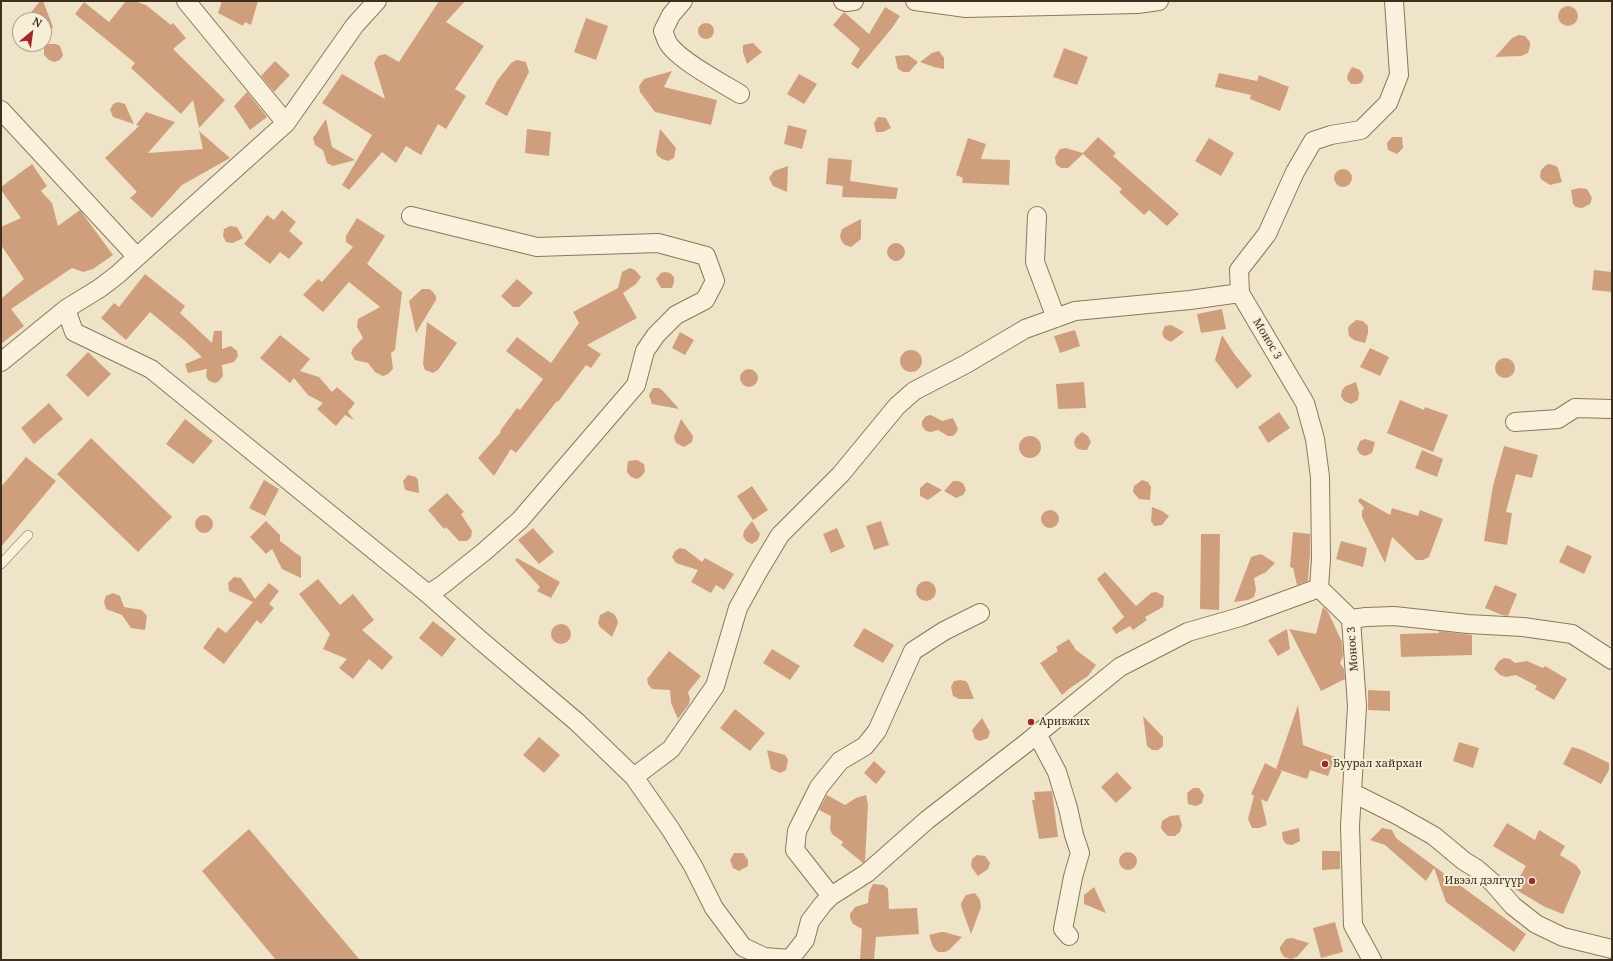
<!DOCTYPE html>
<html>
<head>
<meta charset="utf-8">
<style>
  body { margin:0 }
  #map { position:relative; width:1613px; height:961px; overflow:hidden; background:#f0e4c8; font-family:"Noto Serif",serif }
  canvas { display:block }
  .frame { position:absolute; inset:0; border:2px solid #3d2e20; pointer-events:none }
  .north { position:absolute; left:12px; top:12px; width:40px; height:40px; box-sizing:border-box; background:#f7eed8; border:1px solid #ada18e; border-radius:50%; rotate:29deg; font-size:11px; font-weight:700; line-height:16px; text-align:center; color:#3d2e20 }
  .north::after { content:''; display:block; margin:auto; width:14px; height:18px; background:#9e2a2b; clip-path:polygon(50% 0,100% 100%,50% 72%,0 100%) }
</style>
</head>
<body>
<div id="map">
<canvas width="1613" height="961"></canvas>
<div class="frame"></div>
<div class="north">N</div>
</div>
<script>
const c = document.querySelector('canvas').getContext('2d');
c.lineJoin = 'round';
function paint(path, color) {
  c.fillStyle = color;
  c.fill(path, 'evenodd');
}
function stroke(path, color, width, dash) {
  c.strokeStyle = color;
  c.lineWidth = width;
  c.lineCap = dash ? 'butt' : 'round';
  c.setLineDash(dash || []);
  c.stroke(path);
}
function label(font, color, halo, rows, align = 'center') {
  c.font = font + ' "Noto Serif",serif';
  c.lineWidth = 4;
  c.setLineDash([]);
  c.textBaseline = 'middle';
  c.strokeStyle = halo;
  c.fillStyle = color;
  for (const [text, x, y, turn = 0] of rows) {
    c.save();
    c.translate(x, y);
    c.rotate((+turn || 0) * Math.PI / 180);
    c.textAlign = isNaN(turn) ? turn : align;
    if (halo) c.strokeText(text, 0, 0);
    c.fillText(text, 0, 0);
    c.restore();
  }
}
paint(new Path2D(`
  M40,1H43L53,27L44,40V20H25Z
  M126,1H134L146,5L171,25L173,23L186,38L173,49L225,100L199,128L193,100L181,114L131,68L135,63L75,14L84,2L109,22Z
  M222,1H258L251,25L245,22L243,26L218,13Z
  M439,1H465L446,22L484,46L455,89L466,96L446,129L438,124L421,155L406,146L396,163L382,152L349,190L342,185L372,135L322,103L342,74L385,99L374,63L378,56L385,54L399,62Z
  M1558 16a10 10 0 1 1 20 0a10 10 0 1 1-20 0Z
  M885,7L900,16L892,28L858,69L851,64L860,49L833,25L844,12L869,34Z
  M586,18L608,26L596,60L574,52Z
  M698 31a8 8 0 1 1 16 0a8 8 0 1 1-16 0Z
  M1519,35L1525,36L1530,42V46L1528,53L1521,56L1495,57L1512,38Z
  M753,43L762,52L747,64L743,52V45Z
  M44,44H56L60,46L63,55L60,60L54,62L49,60L44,55Z
  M1064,48L1088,57L1077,85L1053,77Z
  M939,51L944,58V69L934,67L920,62L932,53Z
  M908,55L918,62L909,72H903L898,69L895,56Z
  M517,60L526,62L529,72L507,116L485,104L497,81L511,63Z
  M275,61L290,75L274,92L261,76Z
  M1352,67L1360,70L1364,76L1362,82L1358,84H1351L1347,79L1348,74Z
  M672,71L664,87L717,100L711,125L655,112L640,92L639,86L644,79Z
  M1219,73L1257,81L1259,75L1289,87L1280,111L1250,99L1251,95L1215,87Z
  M799,74L817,84L804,104L787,94Z
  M247,92L267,117L250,130L234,106Z
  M118,102L125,104L134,124L113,117L110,110L113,104Z
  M146,112L175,122L148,153L203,149L199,131L230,158L182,185L152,218L130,198L137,192L105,158L139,126L136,125Z
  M878,117L886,118L891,128L883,132H876L874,123Z
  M326,119L332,147L355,160L333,166L327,163L323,150L315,145L313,138Z
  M788,125L807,130L802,149L784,144Z
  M527,129L551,132L549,156L525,153Z
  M660,129L676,148L674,158L668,161L662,159L657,155L656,151Z
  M1098,137L1116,153L1113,156L1179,214L1167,226L1149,210L1144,215L1119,192L1122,189L1083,154L1068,168H1061L1056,164L1055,157L1060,149L1066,148L1083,153Z
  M1392,137H1402L1403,148L1397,154L1388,150L1387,143Z
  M968,138L986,144L981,159L1010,160L1009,185L962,183L963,178L956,175Z
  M1209,138L1234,153L1221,176L1195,161Z
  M828,158L852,160L850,181L898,188L896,199L842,197L843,186L826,184Z
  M32,164L47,186L41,191L52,203L58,226L80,210L113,255L93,269L83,272L72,268L11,309L24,326L1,344V296L2,298L24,279L1,245V227L21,218L1,190V187Z
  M1549,164L1556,166L1558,168L1562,182L1550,185L1542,180L1540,177L1541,170L1546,165Z
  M788,166L787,192L773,186L769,178L774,171Z
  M1334 178a9 9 0 1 1 18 0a9 9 0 1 1-18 0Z
  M1580,188L1587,189L1592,198L1590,204L1582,208L1576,207L1573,204L1571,190Z
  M282,210L296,222L289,231L303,243L289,259L280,252L270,264L244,244L267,215L274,220Z
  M357,218L385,236L367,264L402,292L395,350L391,353L393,369L388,374L383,376L375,372L368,363L355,360L351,353L353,348L363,338L357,327L358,319L380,307L349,282L323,312L303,295L318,279L322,282L353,247L346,242V236Z
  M861,219V239L851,247L845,245L842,242L840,236L842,229Z
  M230,226L237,227L243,238L233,243L226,242L223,236L224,229Z
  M887 252a9 9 0 1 1 18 0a9 9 0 1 1-18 0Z
  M630,268L635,270L641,277L636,284L623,293L637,318L587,345L601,354L591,368L586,365L558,402L557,401L516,453L511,449L494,476L478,458L501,432L500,431L517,408L520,410L543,379L506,351L517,337L551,363L579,323L573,312L618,288L622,272Z
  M1594,270L1612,272V292L1592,290Z
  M665,272L670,273L674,277V282L672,288H661L656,279L661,273Z
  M145,274L185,306L180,313L212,343L214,331H222V349L231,346L237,351L238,356L234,362L222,365L223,376L218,382L214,383L208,380L206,376L207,369L188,373L185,364L202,357L185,341L150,312L126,340L101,318L114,303L119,307Z
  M517,279L533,293L519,307H513L501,296Z
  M422,289H429L432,291L436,296V300L416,333L409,301Z
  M1222,309L1226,329L1201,333L1197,314Z
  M1356,320L1363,321L1368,326V333L1365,343L1354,340L1349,336L1348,329L1349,326Z
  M427,322L457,343L438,370L433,373L425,370L423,364Z
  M1171,325L1184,332L1171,342L1164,338L1162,333L1165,326Z
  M1075,330L1080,346L1060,353L1054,336Z
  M680,332L694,340L685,355L672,348Z
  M280,335L310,359L300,371L319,377L332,392L337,387L355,403L348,412L354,420L345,415L336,426L317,409L323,403L308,395L294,378L290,383L260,358Z
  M1222,335L1235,355L1252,376L1237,389L1215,360Z
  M1370,348L1389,357L1380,376L1360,367Z
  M900 361a11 11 0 1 1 22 0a11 11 0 1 1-22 0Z
  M88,352L111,374L88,397L66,375Z
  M1495 368a10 10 0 1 1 20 0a10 10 0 1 1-20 0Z
  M740 378a9 9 0 1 1 18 0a9 9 0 1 1-18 0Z
  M1084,382L1086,408L1058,409L1056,384Z
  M1356,382L1359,393L1358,400L1351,404L1344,401L1341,396L1342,390L1346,386Z
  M653,388H659L663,391L679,409L652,404L649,395Z
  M1400,400L1424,410L1425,407L1448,415L1433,452L1387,433Z
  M49,403L63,419L34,444L21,428Z
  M1279,412L1290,428L1268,443L1258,427Z
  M931,415L942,421L953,418L958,429L956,433L953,436H948L938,430L931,432L926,431L922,426V421L926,416Z
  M185,419L213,441L193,464L166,444Z
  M681,419L693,436L692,442L684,447L676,443L674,437Z
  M1082,432L1088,436L1091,442L1087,450H1083L1078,449L1075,446L1074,442L1076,437Z
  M1019 447a11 11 0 1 1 22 0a11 11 0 1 1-22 0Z
  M91,438L172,517L138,552L57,474Z
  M1365,439L1375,442L1372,453L1365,456L1360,454L1357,449L1360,441Z
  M1504,446L1538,455L1532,478L1516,474L1506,512L1512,513L1507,545L1484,541L1493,486Z
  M1422,450L1443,459L1437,477L1415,468Z
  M26,457L56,481L1,547V487Z
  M637,460L644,464L645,471L642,476L637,479L631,477L627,472V469L628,461Z
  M408,475L416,477L418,480L419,493L405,490L403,481Z
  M264,480L279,489L265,516L249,508Z
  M1142,480L1148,482L1151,487L1150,500L1139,499L1133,492L1134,486Z
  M953,481H958L963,483L966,490L963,495L956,498L944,491Z
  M927,482L942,490L928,500L920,496V488Z
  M752,486L768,510L753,520L737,496Z
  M447,493L464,512L461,514L472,531L471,537L467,541H459L446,527L444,529L428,510Z
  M1360,498L1390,515L1392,508L1418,516L1420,510L1443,519L1429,557L1423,560H1416L1392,537L1385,563L1362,517V511L1364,508L1358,501Z
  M1152,507L1162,511L1169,516L1162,525L1154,526L1151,521Z
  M1041 519a9 9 0 1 1 18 0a9 9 0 1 1-18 0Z
  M195 524a9 9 0 1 1 18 0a9 9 0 1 1-18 0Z
  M266,521L280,535V541L301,557V578L282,569L272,549L266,554L250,537Z
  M752,521L760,534L758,540L752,544L746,541L743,536L744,531Z
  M881,521L889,545L874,550L866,526Z
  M533,528L554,552L539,564L518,540Z
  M837,528L845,547L831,553L823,534Z
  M1293,532L1310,534V554L1308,581L1297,585L1293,568L1290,567Z
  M1201,534H1220L1219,610L1200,609Z
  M1341,541L1367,548L1363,567L1336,559Z
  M1567,545L1592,556L1584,574L1559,562Z
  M680,548L685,549L702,562L705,558L734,574L724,590L716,585L711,593L691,582L698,570L676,563L672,557L675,551Z
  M1261,554L1275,563L1266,572L1254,578L1256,590L1254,597L1248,600L1234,602L1251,557Z
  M517,558L560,582L551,598L537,591L540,587L515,560Z
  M1105,572L1136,606L1151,593L1156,592L1164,596L1163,607L1145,617L1147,620L1133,630L1130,626L1116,634L1112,628L1124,617L1097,579Z
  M234,577L241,578L255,599L269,583L279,591L269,604L274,608L261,624L257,620L224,664L203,648L218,627L226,633L253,602L229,591L228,583Z
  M318,579L340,605L353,594L374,620L362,630L393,657L382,670L369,659L353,679L339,668L347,659L323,649L330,634L299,594Z
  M916 591a10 10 0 1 1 20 0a10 10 0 1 1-20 0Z
  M1495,585L1517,594L1508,616L1502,615L1485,608Z
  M113,593L120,596L124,607L142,610L147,616L145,630L131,628L122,615L106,609L104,602L106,596Z
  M1323,607L1328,612L1342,642L1343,656L1340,663L1344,669L1345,679L1321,691L1289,629L1316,634Z
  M608,611L614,614L617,619L618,623L612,637L600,627L598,623L600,615Z
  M433,621L456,639L442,657L419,638Z
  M551 634a10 10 0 1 1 20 0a10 10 0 1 1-20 0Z
  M864,628L894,645L883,663L853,646Z
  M1287,629L1290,649L1278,656L1268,640Z
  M1439,631L1472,635V655L1401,657L1400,634L1439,633Z
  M1069,639L1076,650L1096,665L1088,676L1070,688L1062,695L1040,663L1058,651L1056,647Z
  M772,649L800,666L790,680L763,663Z
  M669,651L701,676L688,692L690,699L689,704L678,719L671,703L670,690L652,689L648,684L647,679Z
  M1504,658L1510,659L1515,663L1527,661L1543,668L1545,666L1567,679L1554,700L1535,689L1537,686L1516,675L1506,677L1500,675L1494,669L1499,661Z
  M960,680L966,681L968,684L974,699H959L953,696L951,687L954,681Z
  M1368,690L1390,691V711L1368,710Z
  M1298,705L1303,745L1335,757L1328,776L1310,770L1307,779L1277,769L1282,771L1267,802L1261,799L1267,825L1259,828H1252L1248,819L1254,796L1251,794L1265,763L1276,769Z
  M735,709L765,733L750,751L720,728Z
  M1143,716L1163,737V746L1158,750H1152L1147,746Z
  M982,718L990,732L988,738L980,741L975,739L972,730Z
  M539,737L560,755L544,773L523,755Z
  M1459,742L1479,748L1473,768L1453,761Z
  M1572,747L1582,750L1609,763V770L1601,784L1563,764Z
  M767,750L785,755L788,760L786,770L780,773L771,769Z
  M874,761L886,772L876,784L864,773Z
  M1117,772L1132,788L1116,803L1101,787Z
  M1193,788H1199L1204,795L1202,803L1196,806L1188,804L1187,793Z
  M1052,791L1058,837L1039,839L1032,800H1035L1034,792Z
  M827,795L845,805L856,798L866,795L868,805L865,861L863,863L841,845L843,842L832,834L830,829L831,816L819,810Z
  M1179,815L1182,825L1180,832L1175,836H1168L1163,831L1161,828L1162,821L1170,816Z
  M1507,823L1535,840L1539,830L1565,846L1560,855L1576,865L1581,872L1563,914L1545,907L1513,888L1526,866L1493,846Z
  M1299,828L1300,841L1292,845L1286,844L1283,840L1282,832Z
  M1382,828L1392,830L1396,838L1526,934L1514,952L1446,902L1434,868L1426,881L1385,845L1370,840Z
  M249,829L360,960H276L202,871Z
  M1322,851H1340V869L1322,870Z
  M1119 861a9 9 0 1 1 18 0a9 9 0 1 1-18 0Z
  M734,853H743L748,860V866L739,871L733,868L730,860Z
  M977,855L985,856L990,863L988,869L978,876L972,868L971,865L972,859Z
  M873,884L884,885L888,889L889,909L917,908L919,934L876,937L874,960H860L862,929L853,924L850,918V914L855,907L868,903L869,892Z
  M1094,887L1106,913L1084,904V895Z
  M975,893L980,900L981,907L971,934L961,906V903L966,895Z
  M1335,922L1343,952L1321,958L1313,928Z
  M941,932H944L962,937L949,950L945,952H938L933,947L929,935Z
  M1292,938L1309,943L1297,957L1291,959L1284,957L1280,950V947L1286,939Z`), '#cf9f7d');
const lane = new Path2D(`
  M1,564L28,535`);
const street = new Path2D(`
  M186,1L286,123
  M683,1L671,15L663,31C665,35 666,40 668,43C678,60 722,83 740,94
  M843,1L846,2L854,1
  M915,1L966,8L1137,4L1159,1
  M1,110L137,257
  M411,216L537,247L658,243L706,256L715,281L705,300L676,315L656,335L645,351L636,385L520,520L485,551L441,586L428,594
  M1037,216L1035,262L1056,318
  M66,309L74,332L151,369L428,594L479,639L577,722L634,777L671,830L693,866L714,908L743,947L764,957L790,959L805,940L810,921L823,904L831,896L867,873L927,820L1025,744L1120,667L1188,632L1240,617L1319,588
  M1,362L66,309L100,288L117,275L286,123L355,25L377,1
  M1515,422L1558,419L1575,408L1612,409
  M1351,619L1366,617L1394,616L1468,624L1523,627L1572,634L1612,660
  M1037,734L1057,772L1068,808L1074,835L1080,853L1073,877L1063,929L1069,936
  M634,777L671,749L715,686L738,608L759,570L780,535L841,474L897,406L914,391L966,364L1025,329L1075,311L1190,300L1240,293
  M1353,793L1397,815L1434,836L1464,861L1477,869L1493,883L1513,906L1536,924L1563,937L1612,949
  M831,896L795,850L797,831L819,787L840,761L865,746L877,731L913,651L944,631L980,613
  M1372,960L1353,925L1350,826L1357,706L1351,619L1319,588L1321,559L1320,477L1315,439L1305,403L1240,293L1239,270L1267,234L1295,172L1313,141L1331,135L1361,130L1388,103L1399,75L1394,1`);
stroke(lane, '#8d765c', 10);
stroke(street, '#8d765c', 20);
stroke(lane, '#faf1dc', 9);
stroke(street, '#faf1dc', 18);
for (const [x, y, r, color] of [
  [1031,722,4,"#9e2a2b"],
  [1325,764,4,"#9e2a2b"],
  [1532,881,4,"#9e2a2b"]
]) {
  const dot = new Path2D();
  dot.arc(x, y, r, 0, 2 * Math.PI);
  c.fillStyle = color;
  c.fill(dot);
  stroke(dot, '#f7eed8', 1.5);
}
label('11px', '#3d2e20', '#f7eed8', [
  ["Монос 3",1267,339,59],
  ["Монос 3",1353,649,-94]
]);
label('11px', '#3d2e20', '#f7eed8', [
  ["Аривжих",1039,722],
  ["Буурал хайрхан",1333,764],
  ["Ивээл дэлгүүр",1524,881,"right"]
], 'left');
</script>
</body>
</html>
